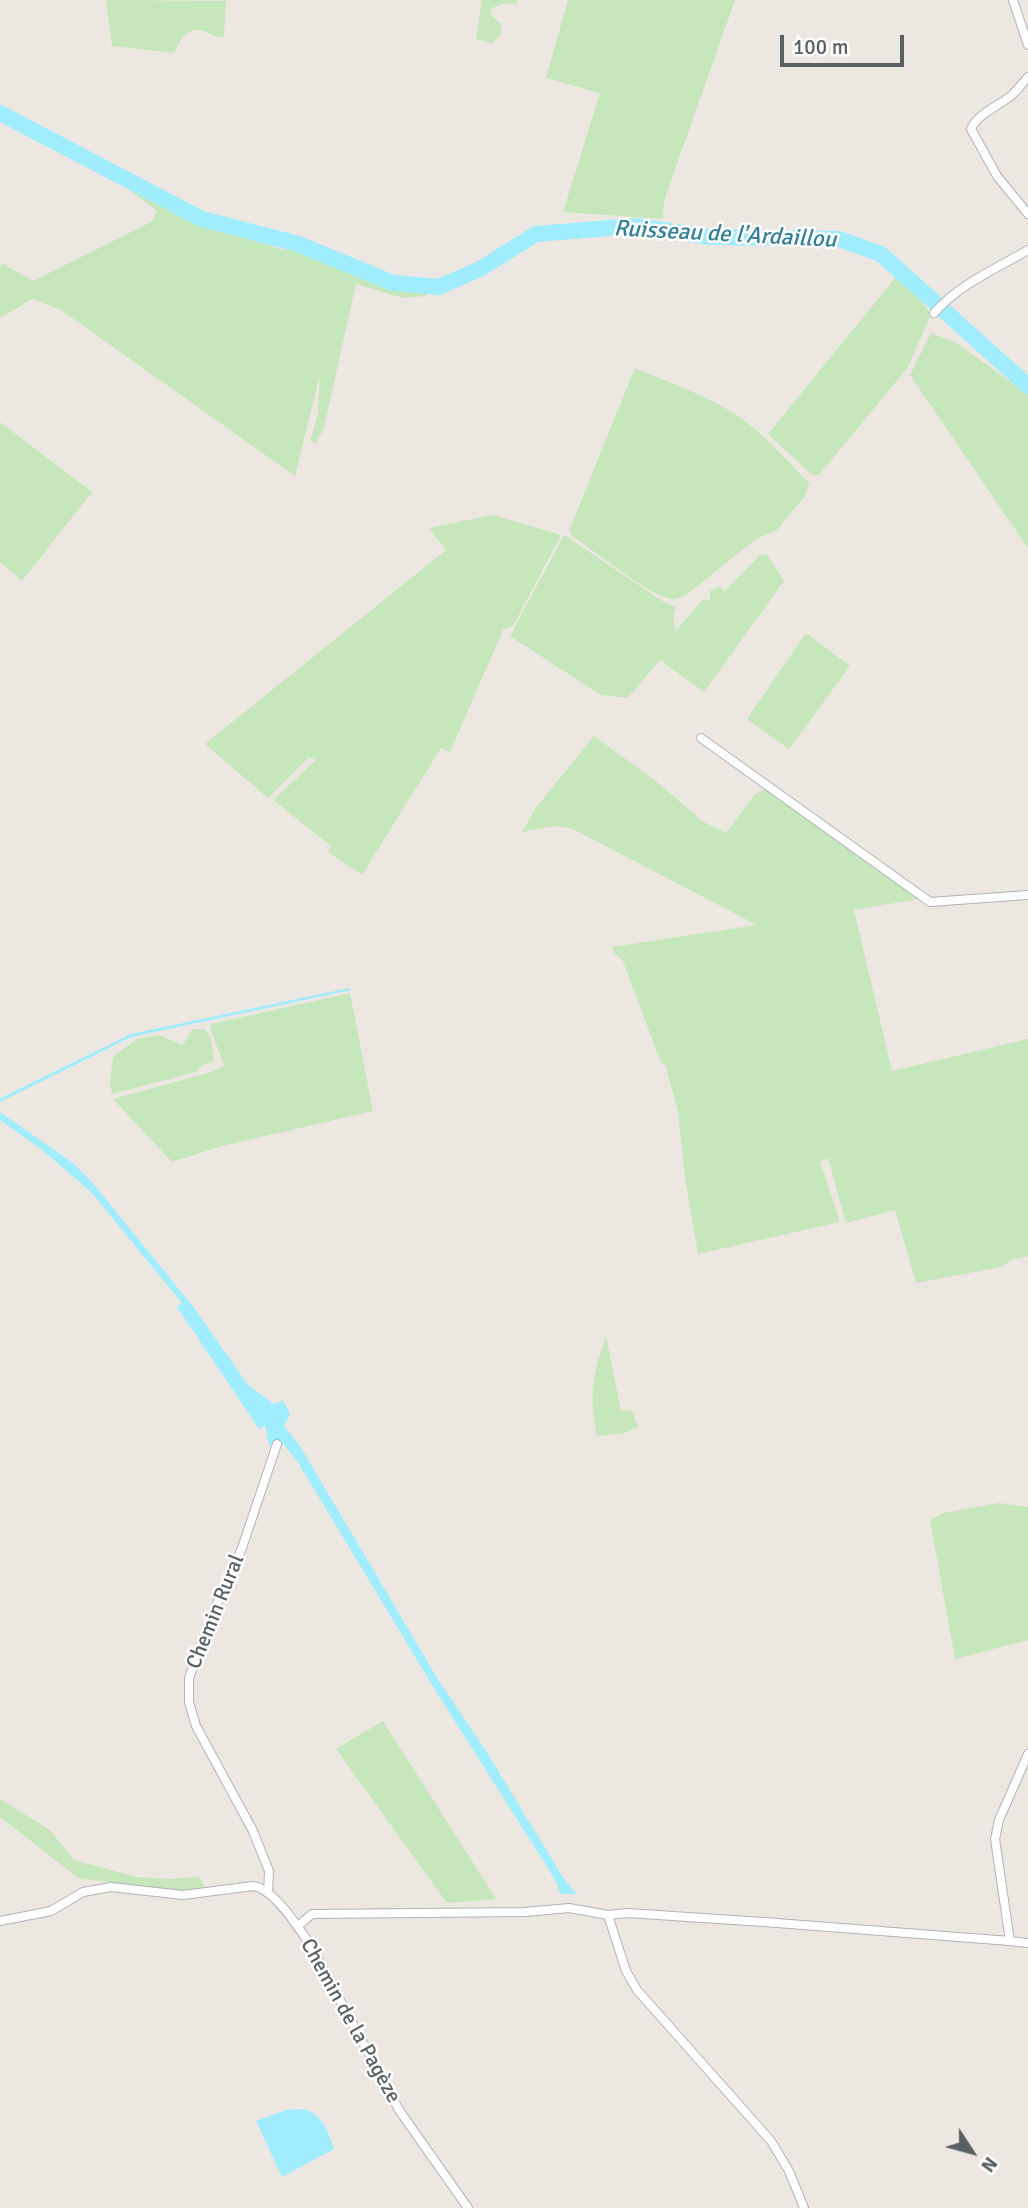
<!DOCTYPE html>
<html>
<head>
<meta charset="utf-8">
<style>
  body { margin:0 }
  #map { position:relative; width:1028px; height:2208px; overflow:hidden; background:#ede7e1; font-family:Signika,sans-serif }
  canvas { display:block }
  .north { position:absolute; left:937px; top:2117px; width:70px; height:70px; -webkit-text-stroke:5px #fff; paint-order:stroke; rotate:126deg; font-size:19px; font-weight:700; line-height:28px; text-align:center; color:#596062 }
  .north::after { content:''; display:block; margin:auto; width:24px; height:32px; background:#596062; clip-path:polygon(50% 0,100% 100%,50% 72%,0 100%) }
  .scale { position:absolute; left:780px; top:35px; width:124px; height:32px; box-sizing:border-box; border:4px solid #596062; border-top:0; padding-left:9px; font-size:21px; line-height:24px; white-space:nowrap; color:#596062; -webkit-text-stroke:5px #fff; paint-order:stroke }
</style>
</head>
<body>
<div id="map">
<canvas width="1028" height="2208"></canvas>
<div class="north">N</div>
<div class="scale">100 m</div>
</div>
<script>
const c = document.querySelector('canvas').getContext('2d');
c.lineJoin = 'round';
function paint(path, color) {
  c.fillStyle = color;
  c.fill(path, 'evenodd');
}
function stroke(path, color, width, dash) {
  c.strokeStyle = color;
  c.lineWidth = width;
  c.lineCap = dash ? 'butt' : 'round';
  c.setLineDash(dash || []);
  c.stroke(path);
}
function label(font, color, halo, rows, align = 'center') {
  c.font = font + ' Signika,sans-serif';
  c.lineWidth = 5;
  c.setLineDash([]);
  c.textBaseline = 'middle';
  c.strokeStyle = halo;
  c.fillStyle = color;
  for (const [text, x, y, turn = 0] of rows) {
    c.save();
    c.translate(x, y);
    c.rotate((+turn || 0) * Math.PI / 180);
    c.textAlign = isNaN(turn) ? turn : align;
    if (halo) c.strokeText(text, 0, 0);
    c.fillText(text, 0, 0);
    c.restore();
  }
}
paint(new Path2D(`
  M106,0L226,1L224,37C215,38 214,35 206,32C189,24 181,39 174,53L112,46Z
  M482,0H517L516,5L505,3L492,8L490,14L502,25L500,36L492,43L476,39Z
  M568,0H735L666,195L663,208V219L563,212L600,93L546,78Z
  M112,177L186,218L283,250L292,249L399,291L428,293L425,296L403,298L356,284L324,428L316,443L310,441L318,414L320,374L295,476L61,310L32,299L0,318V267L2,263L33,281L151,222L157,211Z
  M896,277L920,300L931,314L908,367L819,475L811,474L768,434Z
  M931,333L955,342L1028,394V548L910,375Z
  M635,368C666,381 700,393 730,411C760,429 785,459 810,484L804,497L777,530L756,539L686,595C681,597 677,600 671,599C648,595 594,550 572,536L569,531Z
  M0,422L92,492L22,581L0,562Z
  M493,515L561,535L513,626L503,630L450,752L441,748L362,875L328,852L331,846L273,800L316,760L309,757L268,798L205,744L446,550L429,528Z
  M564,535L664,602L676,607L673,618L676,631L703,599L710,600V591L720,586L724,592L761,554L767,555L784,581L704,692L660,660L628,698L601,695L510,636Z
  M806,633L850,666L789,749L747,719Z
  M594,736L657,782L702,821L726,833L755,794L766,789L919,899L854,910L892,1071L1028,1039V1256L1013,1259L1001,1267L916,1283L895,1210L846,1223L828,1158L820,1162L840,1222L698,1254L685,1178L678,1111L665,1064L661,1063L623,961L615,954L612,947L757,925L573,829L556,826L522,832L535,809Z
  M350,993L373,1111L218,1147L172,1162L113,1099L211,1072L224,1066L210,1027L212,1024Z
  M194,1029H204L211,1038L214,1061L202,1065L196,1072L112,1094L110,1081L113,1057L137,1039L159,1035L182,1045C188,1040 187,1034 194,1029Z
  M606,1336L621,1411L632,1410L638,1427L625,1433L597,1436C589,1394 592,1376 606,1336Z
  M999,1503L1028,1507V1640L955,1659L930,1520L943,1513Z
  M383,1721L496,1899L447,1903L336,1749Z
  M0,1799L50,1830L74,1860L136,1877L169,1879L199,1877L207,1890L179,1892L78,1878L0,1817Z`), '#c6e6bc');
paint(new Path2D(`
  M349,988L351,990L131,1037L0,1102V1099L7,1095L131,1034Z
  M0,1112L73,1163L92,1182L195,1309L248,1385L274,1404L283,1400L290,1414L284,1426L300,1446L439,1681L486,1751L564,1879L577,1894H560L557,1883L539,1854L437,1693L297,1461L283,1444L269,1445L265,1425L259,1429L177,1307L182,1303L91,1192L41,1149L0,1120Z
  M286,2110C293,2110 303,2108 309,2111C323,2116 330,2136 334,2149L282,2177L256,2121Z`), '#9fedff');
stroke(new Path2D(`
  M0,113L202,219L298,244L393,283L439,287L480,269L536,234L635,226L711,237L839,239L881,254L1028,386`), '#9fedff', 16);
const minor = new Path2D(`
  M1013,0L1028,45
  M1028,77C1023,83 1018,89 1012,95C999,106 978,113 971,129L997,176L1028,214
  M934,313C961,283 994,270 1028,250
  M701,738L930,902L1028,895
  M1028,1754L999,1820L995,1839L1010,1941L1028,1943
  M268,1893L269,1871L253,1831L196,1726L189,1702V1678L215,1608L242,1548L277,1444
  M608,1915L626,1971L637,1990L771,2141L789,2171L804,2208
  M0,1921L51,1911L83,1892L111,1887L183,1895L253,1886C274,1888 301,1931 312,1948L399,2110L468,2208
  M298,1926L312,1914L525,1912L569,1908L608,1915L627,1913L764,1922L1010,1941`);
stroke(minor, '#afb4b7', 10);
stroke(minor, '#fff', 8);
label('21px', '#596062', '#fff', [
  ["Chemin Rural",216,1612,-68],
  ["Chemin de la Pagèze",350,2021,61]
]);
label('italic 23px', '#337e98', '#fff', [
  ["Ruisseau de l'Ardaillou",725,235,3]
]);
</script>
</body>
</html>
